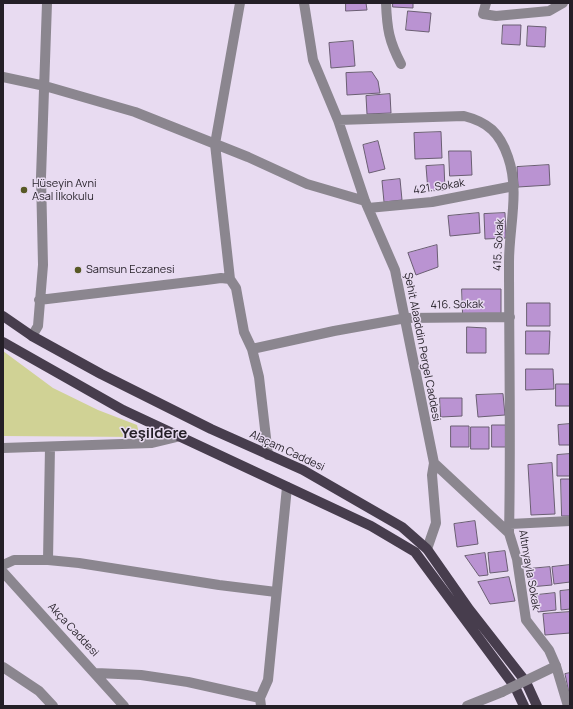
<!DOCTYPE html>
<html>
<head>
<meta charset="utf-8">
<style>
  body { margin:0 }
  #map { position:relative; width:573px; height:709px; overflow:hidden; background:#e8dbf1; font-family:Manrope,sans-serif }
  canvas { display:block }
  .frame { position:absolute; inset:0; border:4px solid #241f27; pointer-events:none }
</style>
</head>
<body>
<div id="map">
<canvas width="573" height="709"></canvas>
<div class="frame"></div>
</div>
<script>
const c = document.querySelector('canvas').getContext('2d');
c.lineJoin = 'round';
function paint(path, color) {
  c.fillStyle = color;
  c.fill(path, 'evenodd');
}
function stroke(path, color, width, dash) {
  c.strokeStyle = color;
  c.lineWidth = width;
  c.lineCap = dash ? 'butt' : 'round';
  c.setLineDash(dash || []);
  c.stroke(path);
}
function label(font, color, halo, rows, align = 'center') {
  c.font = font + ' Manrope,sans-serif';
  c.lineWidth = 3;
  c.setLineDash([]);
  c.textBaseline = 'middle';
  c.strokeStyle = halo;
  c.fillStyle = color;
  for (const [text, x, y, turn = 0] of rows) {
    c.save();
    c.translate(x, y);
    c.rotate((+turn || 0) * Math.PI / 180);
    c.textAlign = isNaN(turn) ? turn : align;
    if (halo) c.strokeText(text, 0, 0);
    c.fillText(text, 0, 0);
    c.restore();
  }
}
paint(new Path2D(`
  M3,351L53,388L98,410L137,425L140,437L3,436Z`), '#d0d295');
const building = new Path2D(`
  M346,3H366L367,10L346,11Z
  M393,3H413V8L393,7Z
  M408,11L431,13L429,32L406,30Z
  M503,25H521L520,45L502,44Z
  M528,26L546,27L545,47L527,46Z
  M353,41L355,66L331,68L329,43Z
  M372,72L378,81L380,93L347,95L346,73Z
  M390,94L391,113L367,114L366,96Z
  M441,132L442,158L415,159L414,133Z
  M378,141L385,169L369,173L363,145Z
  M449,151H471L472,175L450,176Z
  M444,165L445,190L428,191L426,166Z
  M549,165L550,185L518,187L517,167Z
  M400,179L402,200L384,202L382,181Z
  M479,213L480,233L450,236L448,216Z
  M505,213L506,238L485,239L484,214Z
  M437,245L438,267L416,275L408,253Z
  M462,289H501V314L463,315Z
  M527,303H550V326H527Z
  M467,327L486,328V353H467Z
  M526,331H550L549,354H526Z
  M526,369H553L554,389L526,390Z
  M556,384H570V406H556Z
  M503,394L505,415L478,417L476,395Z
  M440,398H462V416L441,417Z
  M570,424V445H559L558,425Z
  M492,425H506V447H492Z
  M451,426H469V447H451Z
  M471,427H489V449H471Z
  M570,454V476H557V455Z
  M552,463L555,514L531,515L528,465Z
  M561,479H570V516H562Z
  M475,521L478,544L457,547L454,524Z
  M505,551L508,571L490,573L488,553Z
  M485,553L488,575L479,576L465,556Z
  M570,565V582L554,584L552,567Z
  M550,567L552,585L530,587L528,569Z
  M509,577L515,601L490,604L478,582Z
  M570,590V609L561,610L560,591Z
  M555,593L556,610L538,612L537,595Z
  M570,612V633L545,635L543,614Z
  M570,673V698L565,674Z`);
paint(building, '#ba93d2');
stroke(building, '#6a5e72', 1);
stroke(new Path2D(`
  M304,3L313,60L338,120L365,201L395,270L434,463L509,533
  M386,3C387,29 389,41 401,64
  M486,3L483,14L496,16L549,11L563,3
  M3,77L45,86L135,112L248,157L307,184L365,201
  M338,120L464,116C488,122 500,133 508,157C520,191 509,227 509,262C509,353 511,443 509,533L517,559L526,620L549,650L556,666L568,706
  M368,208L432,202L514,186
  M230,279L215,144L240,3
  M39,300L206,280L221,278L230,279L236,288L244,332L252,349L334,331L406,318L510,317
  M32,336L38,326L43,265L41,177L47,3
  M252,349L259,377L268,455
  M3,448L152,443L181,436
  M510,524L570,521
  M427,549L436,523L432,475L434,463
  M48,560L50,447
  M3,565L14,560H48L79,563L219,585L276,592
  M3,572L124,706
  M3,667L39,691L53,706
  M96,673L141,675L188,682L260,698
  M261,706L260,698L268,680L287,487
  M467,706L502,692`), '#8b868f', 10);
stroke(new Path2D(`
  M3,316L32,336L101,374L211,429L303,470L402,527L427,549L469,609L526,682L537,706
  M3,342L123,410L371,526L415,552L515,687L524,706`), '#473d4d', 10);
stroke(new Path2D(`
  M502,692L556,666`), '#8b868f', 10);
for (const [x, y, r, color] of [
  [24,190,4,"#585926"],
  [78,270,4,"#585926"]
]) {
  const dot = new Path2D();
  dot.arc(x, y, r, 0, 2 * Math.PI);
  c.fillStyle = color;
  c.fill(dot);
  stroke(dot, '#e8dbf1', 1.5);
}
label('11px', '#241f27', '#e8dbf1', [
  ["Hüseyin Avni",32,184],
  ["Asal İlkokulu",32,197],
  ["Samsun Eczanesi",86,270]
], 'left');
label('11px', '#241f27', '#e8dbf1', [
  ["421. Sokak",439,187,-9],
  ["415. Sokak",499,245,-87],
  ["416. Sokak",457,305,-1],
  ["Şehit Alaaddin Pergel Caddesi",422,347,79],
  ["Alaçam Caddesi",287,451,25],
  ["Altınyayla Sokak",529,570,80],
  ["Akça Caddesi",73,630,47]
]);
label('bold 15px', '#241f27', '#e8dbf1', [
  ["Yeşildere",154,434]
]);
</script>
</body>
</html>
